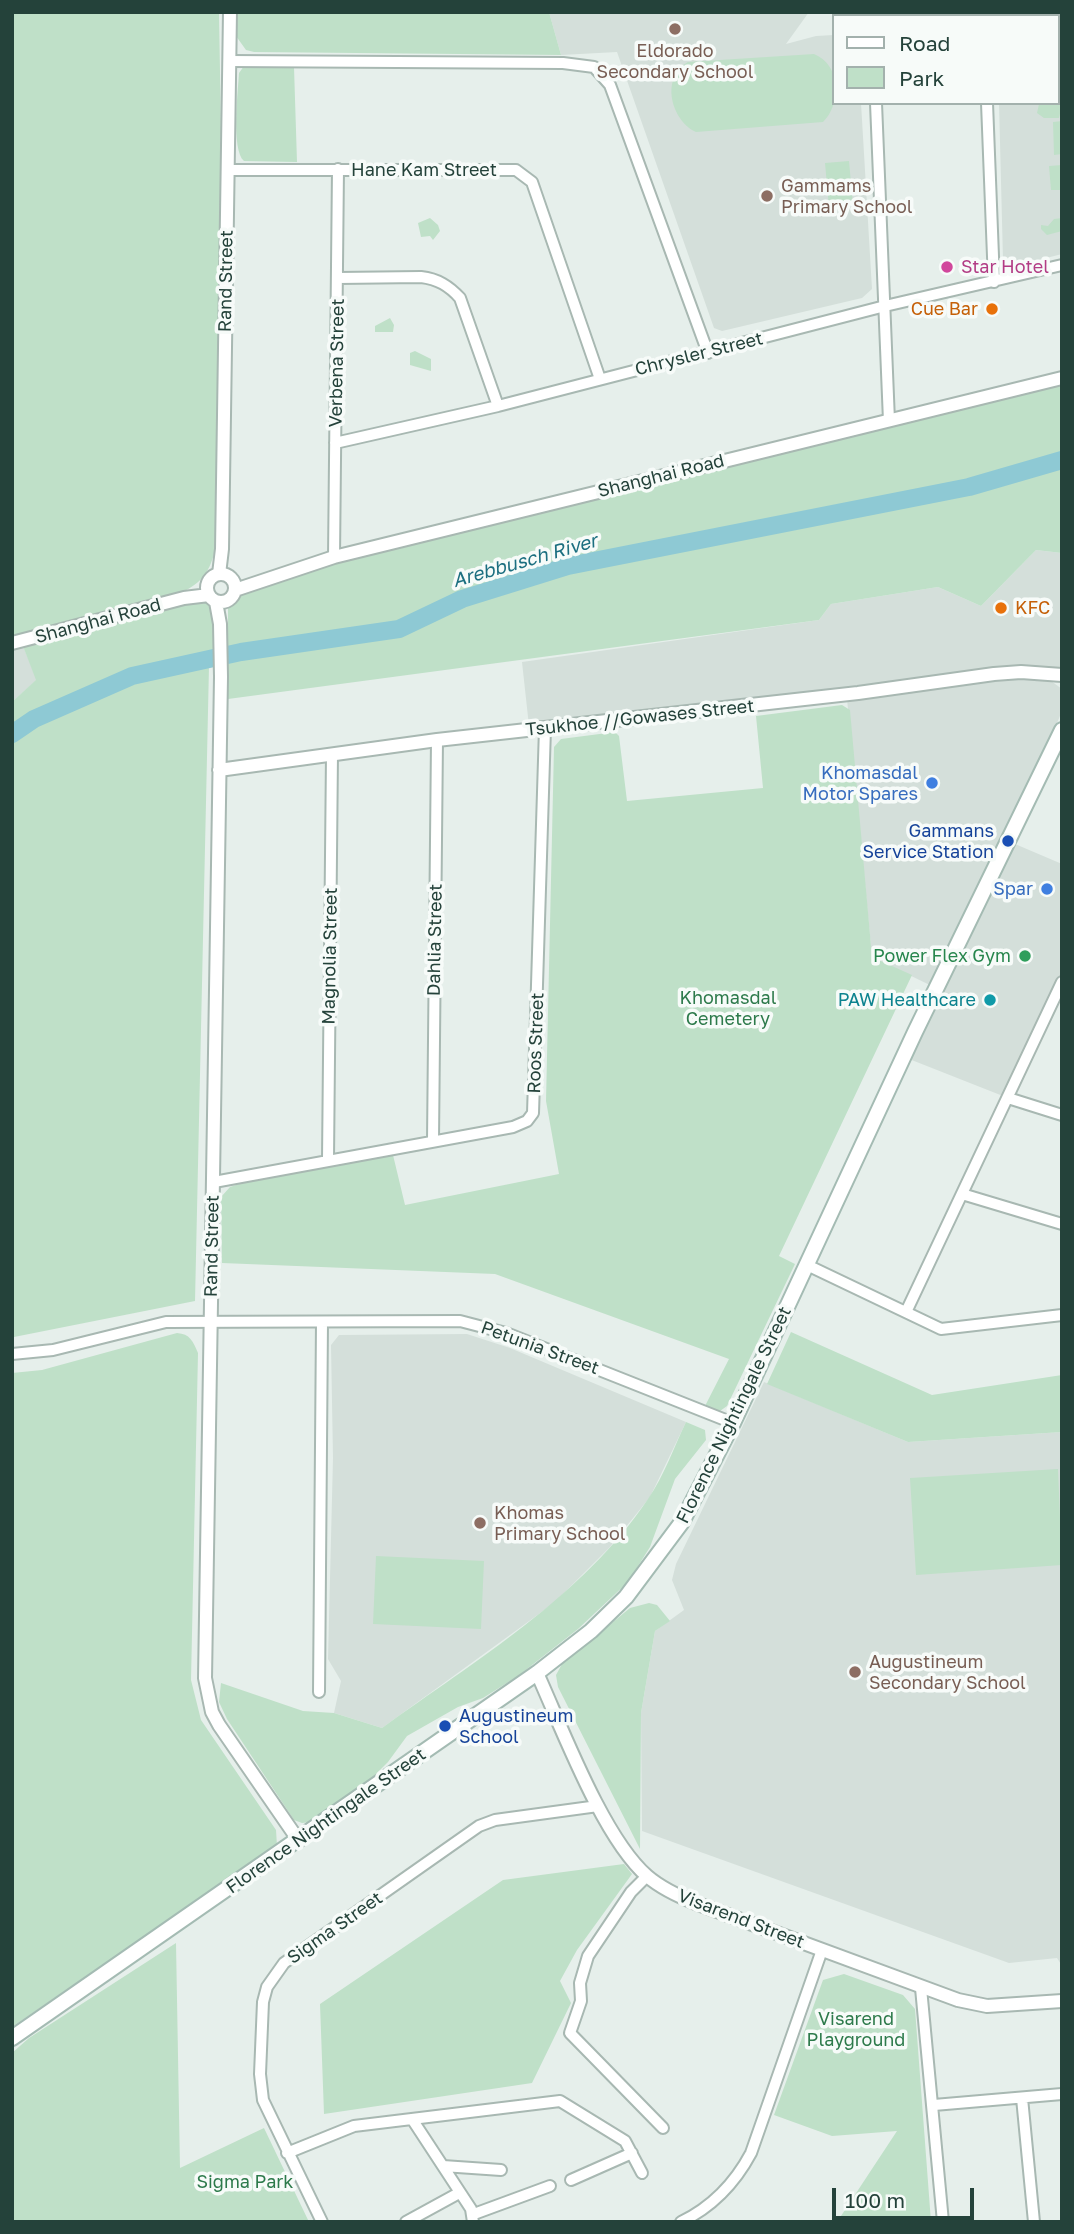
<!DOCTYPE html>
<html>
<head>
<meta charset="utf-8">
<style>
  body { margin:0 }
  #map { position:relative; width:1074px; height:2234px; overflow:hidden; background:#e6efeb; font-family:"Golos Text",sans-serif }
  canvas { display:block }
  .frame { position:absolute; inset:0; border:14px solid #24423a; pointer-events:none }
  .legend { position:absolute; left:832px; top:14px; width:228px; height:91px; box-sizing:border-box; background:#f7fbf9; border:2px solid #a3b1ad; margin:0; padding:9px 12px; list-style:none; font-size:21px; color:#24423a }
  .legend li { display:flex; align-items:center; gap:14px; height:35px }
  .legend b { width:35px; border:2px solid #a3b1ad }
  .scale { position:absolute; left:832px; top:2188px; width:142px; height:32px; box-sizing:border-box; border:4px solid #24423a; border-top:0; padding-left:9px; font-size:21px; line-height:24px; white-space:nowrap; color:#24423a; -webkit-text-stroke:5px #f7fbf9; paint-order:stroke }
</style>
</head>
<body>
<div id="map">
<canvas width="1074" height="2234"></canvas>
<div class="frame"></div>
<ul class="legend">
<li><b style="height:9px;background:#fff"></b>Road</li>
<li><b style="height:19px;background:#bfe0c8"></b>Park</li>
</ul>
<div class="scale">100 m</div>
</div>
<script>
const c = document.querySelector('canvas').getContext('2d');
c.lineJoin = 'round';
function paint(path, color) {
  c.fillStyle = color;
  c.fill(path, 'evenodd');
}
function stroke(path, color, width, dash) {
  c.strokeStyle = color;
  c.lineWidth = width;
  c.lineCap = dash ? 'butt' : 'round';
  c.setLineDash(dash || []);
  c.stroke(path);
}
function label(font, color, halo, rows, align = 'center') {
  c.font = font + ' "Golos Text",sans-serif';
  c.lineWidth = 7;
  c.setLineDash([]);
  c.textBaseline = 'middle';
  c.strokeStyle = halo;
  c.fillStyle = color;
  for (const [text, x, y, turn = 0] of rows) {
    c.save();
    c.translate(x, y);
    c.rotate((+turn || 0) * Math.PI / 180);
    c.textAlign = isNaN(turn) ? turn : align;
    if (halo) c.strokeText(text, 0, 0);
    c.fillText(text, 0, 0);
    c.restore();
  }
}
paint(new Path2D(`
  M549,12H809L786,44L816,36L834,35V103H861L872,289L862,298L722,331L714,328L617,52L561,55Z
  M1058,91H1062V254L1011,267L1003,260L999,103H1058Z
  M1036,550L1062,553V668L1026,665L529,726L522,662L819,620L831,604L938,587L981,606Z
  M21,641L37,680L12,702V643Z
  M1002,678L1051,681L1062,689V711L1008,841L1062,864V981L1008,1098L904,1057L936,988L872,957L847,699Z
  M467,1334L510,1348L686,1422L650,1497L609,1548L554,1603L382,1728L334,1713L341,1681L328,1659L333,1458L331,1345L339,1335Z
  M764,1382L908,1442L1062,1432V1966L1057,1958L1009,1963L642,1831L641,1713L655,1631L684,1610L672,1580L676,1564Z`), '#d4dfda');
paint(new Path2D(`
  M12,12H219L221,131L215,549C211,570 201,584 182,592L12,636Z
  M236,12H549L561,55L254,52L246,50L236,36Z
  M814,54C842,65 841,105 823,122L696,132C671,120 660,78 688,62Z
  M244,66L294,67L297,162L244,161C231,150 238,91 239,73Z
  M1058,103L1062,105L1059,118H1044L1037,113L1039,104Z
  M1062,121V154L1054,155L1053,122Z
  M849,161L853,205L829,207L825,163Z
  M1062,165V190H1051L1049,166Z
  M430,218L438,225L440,231L433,240L430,236L421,237L418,223Z
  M1062,218V231L1047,235L1041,229V225L1048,226L1054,219Z
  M390,318L394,325L393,332H375V326Z
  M415,351L431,359V371L410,365V353Z
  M1062,378V553L1036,550L981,606L938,587L831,604L819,620L228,699V601L235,590L260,579Z
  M209,595L216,602L220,657L132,676L95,693L135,678L207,662L209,666L195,1301L14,1337L12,702L36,680L21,641Z
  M842,705L850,710L872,957L912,975L779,1256L795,1264L727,1406L720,1411L705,1406L729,1359L495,1274L222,1263L221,1197L230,1187L242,1183L393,1155L405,1205L559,1174L546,1101L554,747L561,739L615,732L619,736L627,801L763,788L756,716Z
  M791,1332L932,1395L1062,1375V1432L908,1442L767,1384Z
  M177,1333C190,1334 193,1341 198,1353L191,1680L201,1720L276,1830L277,1846L12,2027V1373L42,1370Z
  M686,1422L705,1430L706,1440L675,1479L650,1547L628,1582L578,1629L518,1676L483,1698L458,1707L407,1736L388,1762L361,1789L311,1822L302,1823L294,1820L227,1719L219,1702L221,1683L303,1711L334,1713L382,1728C476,1660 582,1597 648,1499C664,1476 674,1447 686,1422Z
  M1058,1469L1062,1565L916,1575L910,1478Z
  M376,1556L484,1561L481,1629L373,1624Z
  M649,1603L657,1605L670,1621L655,1631L641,1713L640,1849L558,1687L556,1675L562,1664L630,1608Z
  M624,1864L632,1874L577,1950L560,1981L571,2003L532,2083L324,2114L320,2004L503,1880Z
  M176,1943L180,2168L264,2128L309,2222H12V2053L29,2038Z
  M844,1974L903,1995L915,2009L931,2222H837L897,2131L832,2136L774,2115L823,1980Z`), '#bfe0c8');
stroke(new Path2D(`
  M12,734L34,719L132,676L241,652L399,629L462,599L568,566L969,487L1062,460`), '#8ec9d4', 18);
const minor = new Path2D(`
  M872,12V16
  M982,12V16
  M229,61L563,63L594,67L610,85L708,353
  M876,103L889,421
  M987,103L994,282
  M228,170H516L532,182L600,379
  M338,278L421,277C438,279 449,286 460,298L498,406
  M335,443L498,406L885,306L1062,265
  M334,557L338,169
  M1008,1098L1062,1115
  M433,1140L437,740
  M328,1159L332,754
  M214,1182L513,1127L527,1121L533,1113L545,728
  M962,1194L1062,1224
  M807,1265L941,1329L1062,1315
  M906,1312L1062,982
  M12,1354L53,1350L166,1322L460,1321L506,1333L733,1423
  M319,1692L322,1322
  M647,1876L631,1892L588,1956L580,1983L581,2001L570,2033L663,2128
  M921,1988L943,2222
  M1022,2098L1034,2222
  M934,2105L1062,2094
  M412,2119L471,2209L473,2222
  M287,2153L354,2126L560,2101L625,2141L642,2173
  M443,2166L501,2170
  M571,2180L632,2153
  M474,2214L550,2186
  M322,2222L263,2100L260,2074L263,2002L267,1987L284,1963L479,1826L495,1820L598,1806
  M406,2222L459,2193
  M681,2222C712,2207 735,2183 751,2153L822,1950`);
const tertiary = new Path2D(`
  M207 588a14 14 0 1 1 28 0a14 14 0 1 1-28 0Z
  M219,574L222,549L230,12
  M235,590L334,557L1062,378
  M216,602L220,624L221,677L205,1678L212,1712L219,1725L299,1841
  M12,643L184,598L209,595
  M219,770L437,740L858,693L994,674L1021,672L1062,675
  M537,1673C562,1728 603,1838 647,1876C662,1889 680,1897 698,1904L958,2000L987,2006L1062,2001`);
const secondary = new Path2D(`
  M12,2038L537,1673L591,1631L626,1597L682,1522L733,1423L915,1032L1062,730`);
stroke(minor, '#a8b8b2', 14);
stroke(tertiary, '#a8b8b2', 16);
stroke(secondary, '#a4bbb3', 18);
stroke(minor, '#fff', 10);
stroke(tertiary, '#fff', 12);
stroke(secondary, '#fff', 14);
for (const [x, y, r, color] of [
  [675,29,7,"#8d6e63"],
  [767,196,7,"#8d6e63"],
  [947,267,7,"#d1479c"],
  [992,309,7,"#e8710a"],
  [1001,608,7,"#e8710a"],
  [932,783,7,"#3f7fe0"],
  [1008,841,7,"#1a4fb4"],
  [1047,889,7,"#3f7fe0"],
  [1025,956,7,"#2e9e5b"],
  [990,1000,7,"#0f9aa8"],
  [480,1523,7,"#8d6e63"],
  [855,1672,7,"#8d6e63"],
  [445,1726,7,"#1a4fb4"]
]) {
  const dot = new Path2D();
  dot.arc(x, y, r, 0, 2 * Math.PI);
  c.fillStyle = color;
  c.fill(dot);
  stroke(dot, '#f7fbf9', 2.5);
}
label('18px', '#785e54', '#f7fbf9', [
  ["Eldorado",675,51,"center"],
  ["Secondary School",675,72,"center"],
  ["Gammams",781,186],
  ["Primary School",781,207],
  ["Khomas",494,1513],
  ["Primary School",494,1534],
  ["Augustineum",869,1662],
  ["Secondary School",869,1683]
], 'left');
label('18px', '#24423a', '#f7fbf9', [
  ["Hane Kam Street",424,170],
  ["Rand Street",226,281,-89],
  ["Chrysler Street",699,354,-14],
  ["Verbena Street",337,363,-89],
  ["Shanghai Road",661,476,-14],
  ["Shanghai Road",98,621,-15],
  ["Tsukhoe //Gowases Street",640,718,-6],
  ["Dahlia Street",435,940,-89],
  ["Magnolia Street",330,956,-89],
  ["Roos Street",536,1043,-88],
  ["Rand Street",212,1246,-89],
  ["Petunia Street",540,1348,20],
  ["Florence Nightingale Street",734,1415,-64],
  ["Florence Nightingale Street",326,1821,-35],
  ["Visarend Street",741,1919,21],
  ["Sigma Street",335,1928,-35]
]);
label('18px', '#b23c85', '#f7fbf9', [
  ["Star Hotel",961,267]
], 'left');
label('18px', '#c56008', '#f7fbf9', [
  ["Cue Bar",978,309],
  ["KFC",1015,608,"left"]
], 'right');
label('18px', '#366cbe', '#f7fbf9', [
  ["Khomasdal",918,773],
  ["Motor Spares",918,794],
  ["Spar",1033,889]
], 'right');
label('18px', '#164399', '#f7fbf9', [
  ["Gammans",994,831],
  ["Service Station",994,852],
  ["Augustineum",459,1716,"left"],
  ["School",459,1737,"left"]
], 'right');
label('18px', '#27864d', '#f7fbf9', [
  ["Power Flex Gym",1011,956]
], 'right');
label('18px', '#2d7a4b', '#f7fbf9', [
  ["Khomasdal",728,998],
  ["Cemetery",728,1019],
  ["Visarend",856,2019],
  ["Playground",856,2040],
  ["Sigma Park",245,2182]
]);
label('18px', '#0d838f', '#f7fbf9', [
  ["PAW Healthcare",976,1000]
], 'right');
label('italic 19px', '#1c6f80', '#f7fbf9', [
  ["Arebbusch River",525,561,-16]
]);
</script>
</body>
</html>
